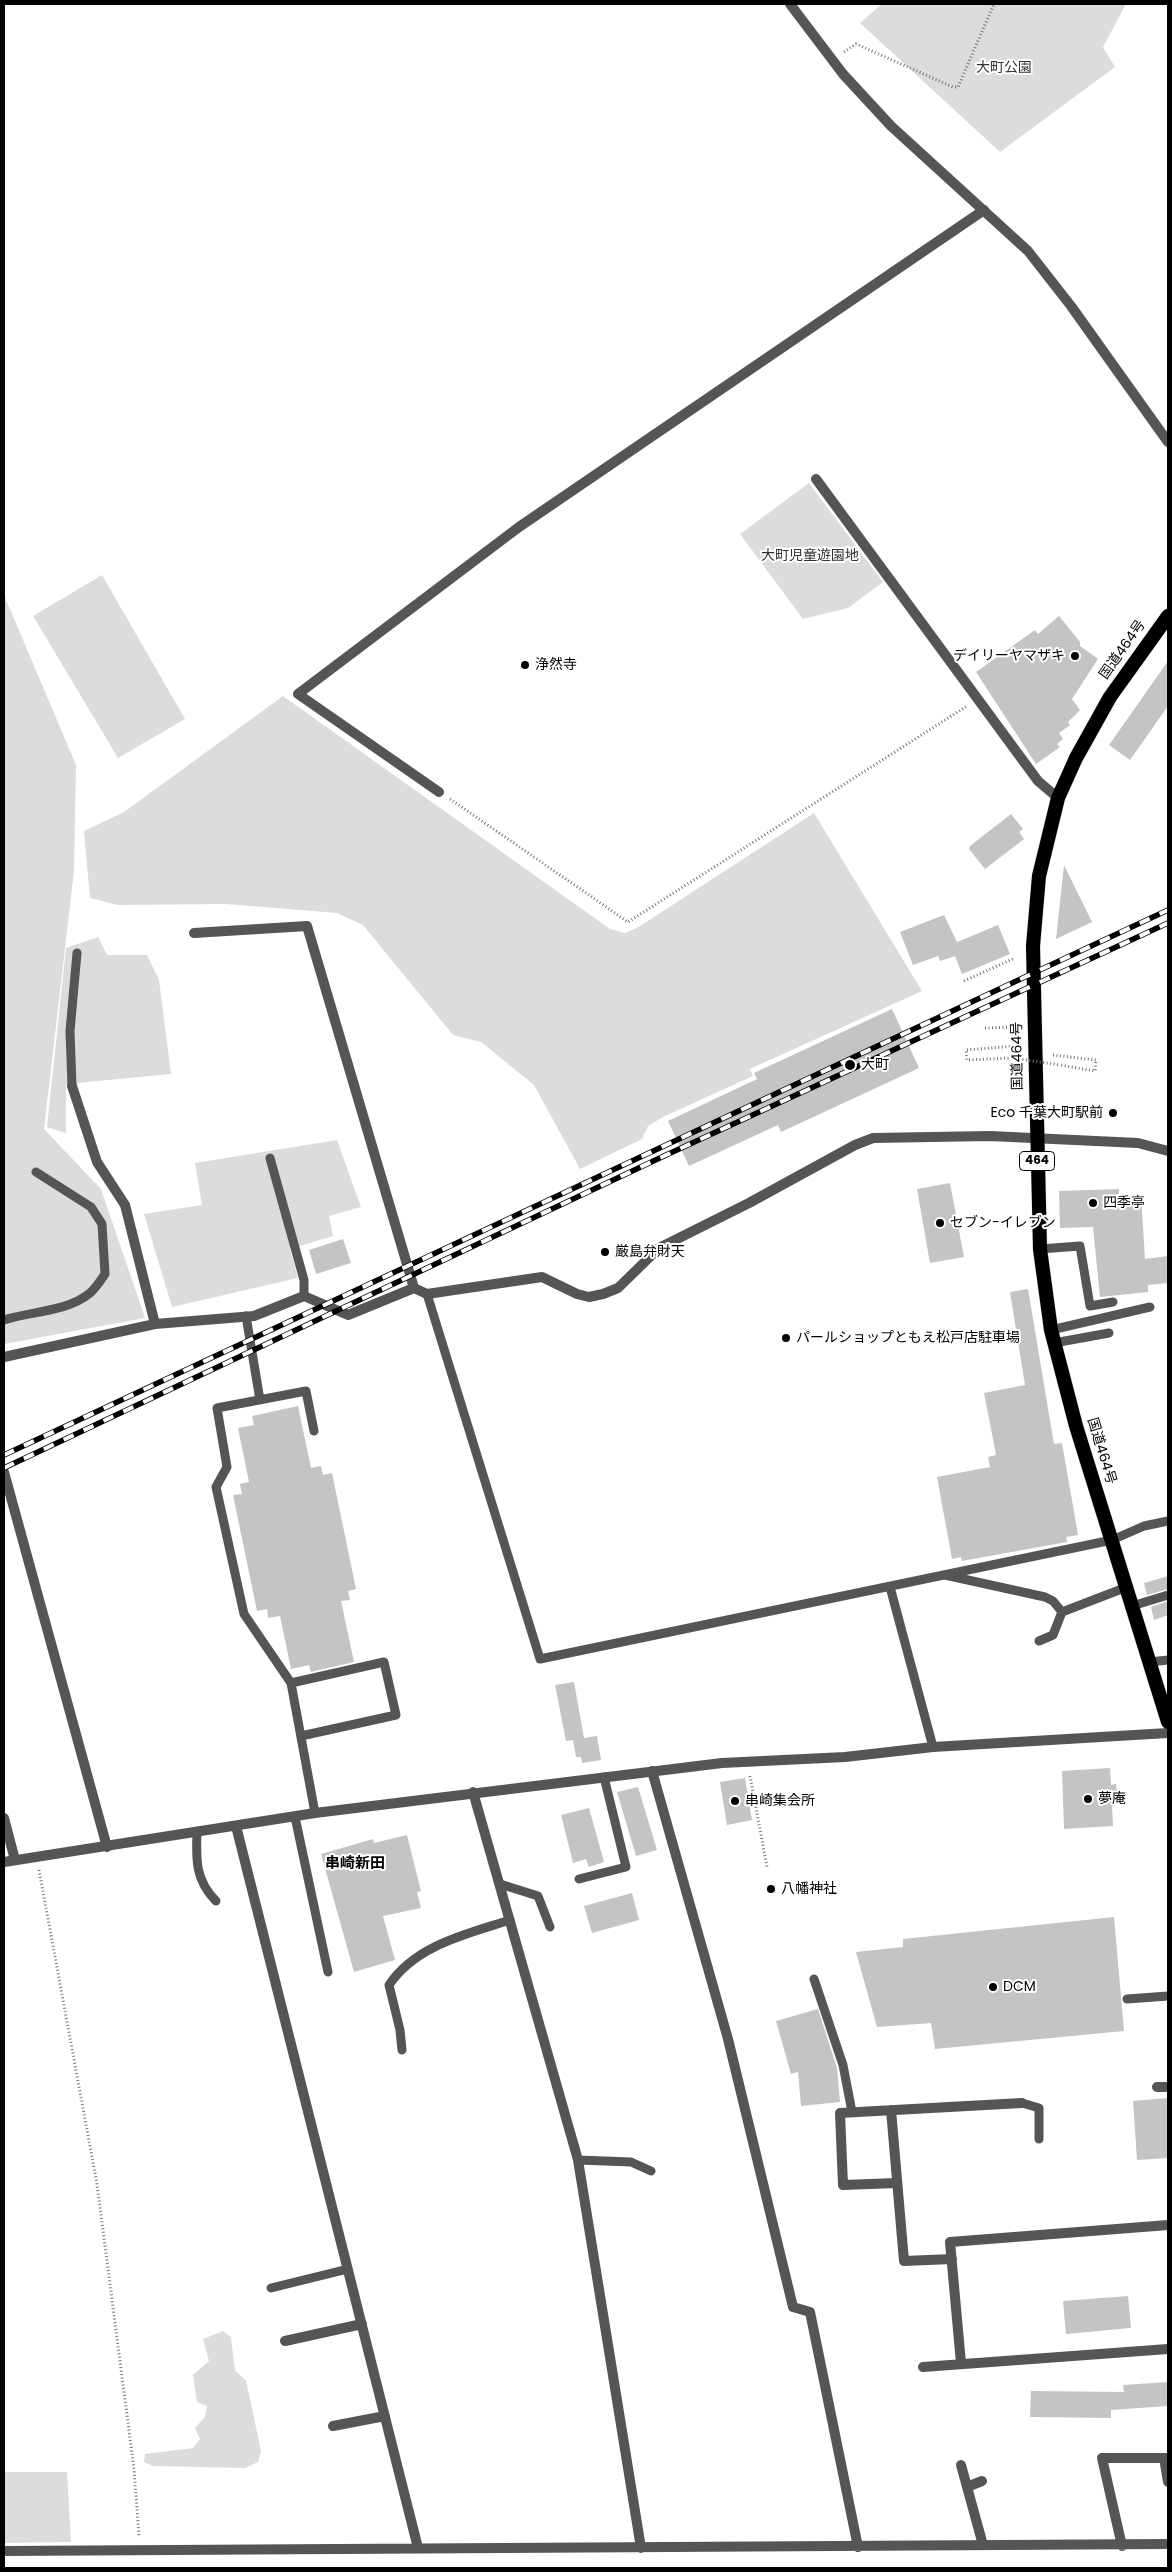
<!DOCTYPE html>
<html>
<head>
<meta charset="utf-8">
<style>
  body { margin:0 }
  #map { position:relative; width:1172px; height:2572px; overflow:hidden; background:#fff; font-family:Poppins,sans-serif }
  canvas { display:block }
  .frame { position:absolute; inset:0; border:5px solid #000; pointer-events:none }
</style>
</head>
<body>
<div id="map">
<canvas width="1172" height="2572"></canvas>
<div class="frame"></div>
</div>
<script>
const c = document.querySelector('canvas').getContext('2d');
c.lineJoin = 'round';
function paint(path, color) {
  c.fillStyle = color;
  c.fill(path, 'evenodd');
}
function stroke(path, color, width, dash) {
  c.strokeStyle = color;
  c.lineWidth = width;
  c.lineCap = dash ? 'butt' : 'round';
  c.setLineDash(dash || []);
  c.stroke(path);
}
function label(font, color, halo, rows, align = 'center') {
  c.font = font + ' Poppins,"Noto Sans JP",sans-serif';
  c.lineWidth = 4;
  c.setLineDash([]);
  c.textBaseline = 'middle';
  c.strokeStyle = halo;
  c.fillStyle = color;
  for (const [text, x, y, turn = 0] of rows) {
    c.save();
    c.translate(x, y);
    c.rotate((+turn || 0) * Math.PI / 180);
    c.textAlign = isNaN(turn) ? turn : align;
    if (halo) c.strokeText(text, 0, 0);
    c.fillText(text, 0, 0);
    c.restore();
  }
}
paint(new Path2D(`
  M882,4H1126L1103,47L1115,67L1000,152L860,23Z
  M809,483L883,582L848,608L803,619L740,534Z
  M102,575L185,719L118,758L33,616Z
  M4,595L76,765L74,871L44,1129L101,1189L145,1318L4,1344Z
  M283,696L610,929L625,933L637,928L814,813L922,991L750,1069L753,1076L663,1117L648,1126L642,1139L580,1169L534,1085L481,1042L453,1035L363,925L337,913L226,904L118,905L90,898L84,831L124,812Z
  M98,937L107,955H147L159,980L171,1074L66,1084V1133L47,1127L66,948Z
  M337,1140L361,1207L329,1216L333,1236L290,1249L298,1278L172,1307L144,1214L202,1205L195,1163Z
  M223,2331L231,2337L235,2371L246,2380L261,2451L258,2462L245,2468L153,2466L144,2462L145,2454L193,2448L200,2439L195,2428L205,2417L207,2406L197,2402L193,2375L209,2361L203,2339Z
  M4,2472H67L71,2542L4,2543Z`), '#dcdcdc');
paint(new Path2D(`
  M1059,616L1080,642V646L1098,659L1072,699L1080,710L1068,722L1070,725L1059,733L1063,739L1057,744L1060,747L1036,764L976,672L1035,630L1038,634Z
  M1168,661V706L1130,760L1109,745Z
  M1011,814L1023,829L1019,832L1024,839L985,869L969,849L970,846Z
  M1064,865L1092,922L1056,939Z
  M944,915L957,942L998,925L1010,954L962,974L955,956L940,961L938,956L913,965L900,932Z
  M892,1009L919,1068L781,1132L778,1125L689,1166L668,1121L757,1079L754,1073Z
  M950,1183L964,1257L930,1263L917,1189Z
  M1119,1189V1196L1141,1195L1145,1259L1168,1256V1283L1148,1285V1292L1100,1297L1093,1227L1060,1228L1059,1191Z
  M343,1239L351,1263L316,1274L309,1250Z
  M1028,1289L1054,1444L1062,1443L1078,1535L1066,1537L1067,1542L962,1561L961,1557L952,1559L937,1477L990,1467L988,1457L996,1455L984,1393L1025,1385L1010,1292Z
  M298,1406L311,1468L321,1466L323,1475L332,1473L356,1589L348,1591L350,1600L341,1601L354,1662L311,1672L309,1665L291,1669L280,1616L268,1618L267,1609L257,1611L233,1495L242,1494L240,1484L249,1482L238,1428L254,1425L252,1416Z
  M1168,1576V1589L1147,1595L1144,1583Z
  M1168,1601V1615L1154,1620L1151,1607Z
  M574,1682L584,1738L597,1736L601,1760L582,1763L581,1757H576L573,1740L566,1741L555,1685Z
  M1110,1768L1111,1785L1116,1784L1118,1803L1112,1804L1113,1826L1064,1829L1062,1771Z
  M745,1778L752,1820L727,1825L720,1782Z
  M638,1787L657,1850L636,1856L617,1792Z
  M589,1808L604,1862L589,1867L586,1859L573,1863L561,1815Z
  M407,1835L421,1891L417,1892L421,1908L383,1916L395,1960L354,1972L321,1854L373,1839L374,1843Z
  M632,1893L639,1920L592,1933L584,1906Z
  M1114,1917L1124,2031L935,2049L931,2023L877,2027L856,1952L903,1947V1939Z
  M818,2009L837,2068L840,2102L801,2106L798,2072L791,2074L776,2021Z
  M1168,2098V2158L1137,2160L1133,2101Z
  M1128,2296L1131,2328L1066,2334L1063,2301Z
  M1168,2382V2406L1111,2410V2418L1030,2417L1031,2391L1124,2392L1123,2385Z`), '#c4c4c4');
const trunk = new Path2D(`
  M1168,616L1110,697L1076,758L1058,798L1039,876L1033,946L1040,1249L1051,1330L1076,1426L1168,1722`);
stroke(trunk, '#dbdbdb', 15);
stroke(new Path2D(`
  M844,52L856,44L953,87H958L994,4
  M450,799L628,922L967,706
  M964,981L1015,958
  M985,1028L1016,1027
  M1053,1055L1096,1060L1095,1071L1060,1065
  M1012,1058L967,1060L966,1050L1016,1046
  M750,1776L767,1867
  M39,1870L97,2184L134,2469L139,2536`), '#777', 3, [1, 2.5]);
stroke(new Path2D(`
  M72,1086L70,1031L77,953
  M270,1158L304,1280V1296
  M1040,1249L1080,1246L1090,1306L1113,1302
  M427,1294L540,1659L1112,1540L1144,1526L1168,1521
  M246,1316L260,1400
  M4,1320C32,1311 67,1312 90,1293C96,1288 101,1280 105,1274L102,1224L91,1207L36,1172
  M1051,1330L1150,1307
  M1054,1343L1109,1333
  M314,1431L306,1391L217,1408L227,1467L216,1487L244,1614L291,1683L315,1813
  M945,1575L1045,1597L1053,1601L1062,1612
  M890,1587L933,1747
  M1132,1606L1168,1595
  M1039,1641L1053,1635L1062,1612L1127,1587
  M1150,1662L1168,1660
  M291,1683L384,1662L396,1715L301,1736
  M295,1817L328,1972
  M197,1832C196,1859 195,1880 216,1901
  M579,1879L626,1867L604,1777
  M500,1884L538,1896L550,1927
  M814,1979L843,2065L852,2112
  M1127,1999L1168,1996
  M402,2050L400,2030L389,1985C416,1945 467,1934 510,1920
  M1022,2103L1039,2108V2139
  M578,2160L631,2162L651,2171
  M271,2288L348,2269`), '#555', 9);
stroke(new Path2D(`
  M816,479L1038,781L1058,798
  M439,792L298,694L519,527L984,210
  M194,933L307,926L414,1288
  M72,1086L97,1162L125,1205L155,1324
  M4,1357L155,1324L254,1316L304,1296L348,1315L414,1288L427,1294L542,1277L577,1294L589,1297L603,1294L618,1288L659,1248L749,1203L855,1145L873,1138L990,1136L1138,1143L1168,1151
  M4,1472L107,1847
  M652,1771L728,2039L793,2307L810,2312L858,2547
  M473,1792L578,2160L641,2548
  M4,1818L15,1860
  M236,1826L418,2548
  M1157,2087H1168
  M891,2110L904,2261L952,2259
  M897,2183L843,2185L840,2113L1022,2103
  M285,2341L362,2324
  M961,2363L950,2242L1168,2225
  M923,2367L1168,2349
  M333,2426L385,2416
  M1164,2458L1168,2482
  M961,2465L983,2545
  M967,2487L982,2481
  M1122,2546L1102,2458H1168
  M4,2551L1168,2544`), '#555', 10);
stroke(new Path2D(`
  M790,4L843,74L891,126L1028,251L1071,306L1168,442
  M4,1862L315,1813L722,1763L845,1757L933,1747L1168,1733`), '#555', 10);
stroke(trunk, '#000', 14);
const rail = new Path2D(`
  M4,1455L1168,910
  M4,1468L664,1156L1168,923`);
stroke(rail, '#000', 5.5);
stroke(rail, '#fff', 4, [11]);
stroke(new Path2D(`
  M1012,1058L1060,1065`), '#777', 3, [1, 2.5]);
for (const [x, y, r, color] of [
  [1075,656,5,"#000"],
  [525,665,5,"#000"],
  [850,1065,6,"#000"],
  [1113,1113,5,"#000"],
  [1093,1203,5,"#000"],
  [940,1223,5,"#000"],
  [605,1252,5,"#000"],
  [786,1338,5,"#000"],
  [1088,1799,5,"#000"],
  [735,1801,5,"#000"],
  [771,1889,5,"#000"],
  [993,1987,5,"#000"]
]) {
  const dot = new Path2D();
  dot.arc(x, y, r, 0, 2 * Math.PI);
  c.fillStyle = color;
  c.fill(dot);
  stroke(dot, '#fff', 2);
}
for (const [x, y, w] of [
  [1037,1161,35]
]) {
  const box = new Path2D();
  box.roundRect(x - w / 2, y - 9.5, w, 19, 4);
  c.fillStyle = '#fff';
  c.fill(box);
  stroke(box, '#000', 1);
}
label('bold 12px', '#000', null, [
  ["464",1037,1161]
]);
label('14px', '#333', '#fff', [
  ["大町公園",1004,68],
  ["大町児童遊園地",810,556]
]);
label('14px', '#000', '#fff', [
  ["国道464号",1123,650,-55],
  ["国道464号",1018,1056,-91],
  ["国道464号",1101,1451,73]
]);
label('14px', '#000', '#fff', [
  ["デイリーヤマザキ",1065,656,"right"],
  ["浄然寺",535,665],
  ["大町",861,1065],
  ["Eco 千葉大町駅前",1103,1113,"right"],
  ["四季亭",1103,1203],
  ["セブン-イレブン",950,1223],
  ["厳島弁財天",615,1252],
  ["パールショップともえ松戸店駐車場",796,1338],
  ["夢庵",1098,1799],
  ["串崎集会所",745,1801],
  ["八幡神社",781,1889],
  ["DCM",1003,1987]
], 'left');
label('bold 15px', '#000', '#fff', [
  ["串崎新田",355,1864]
]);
</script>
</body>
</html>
